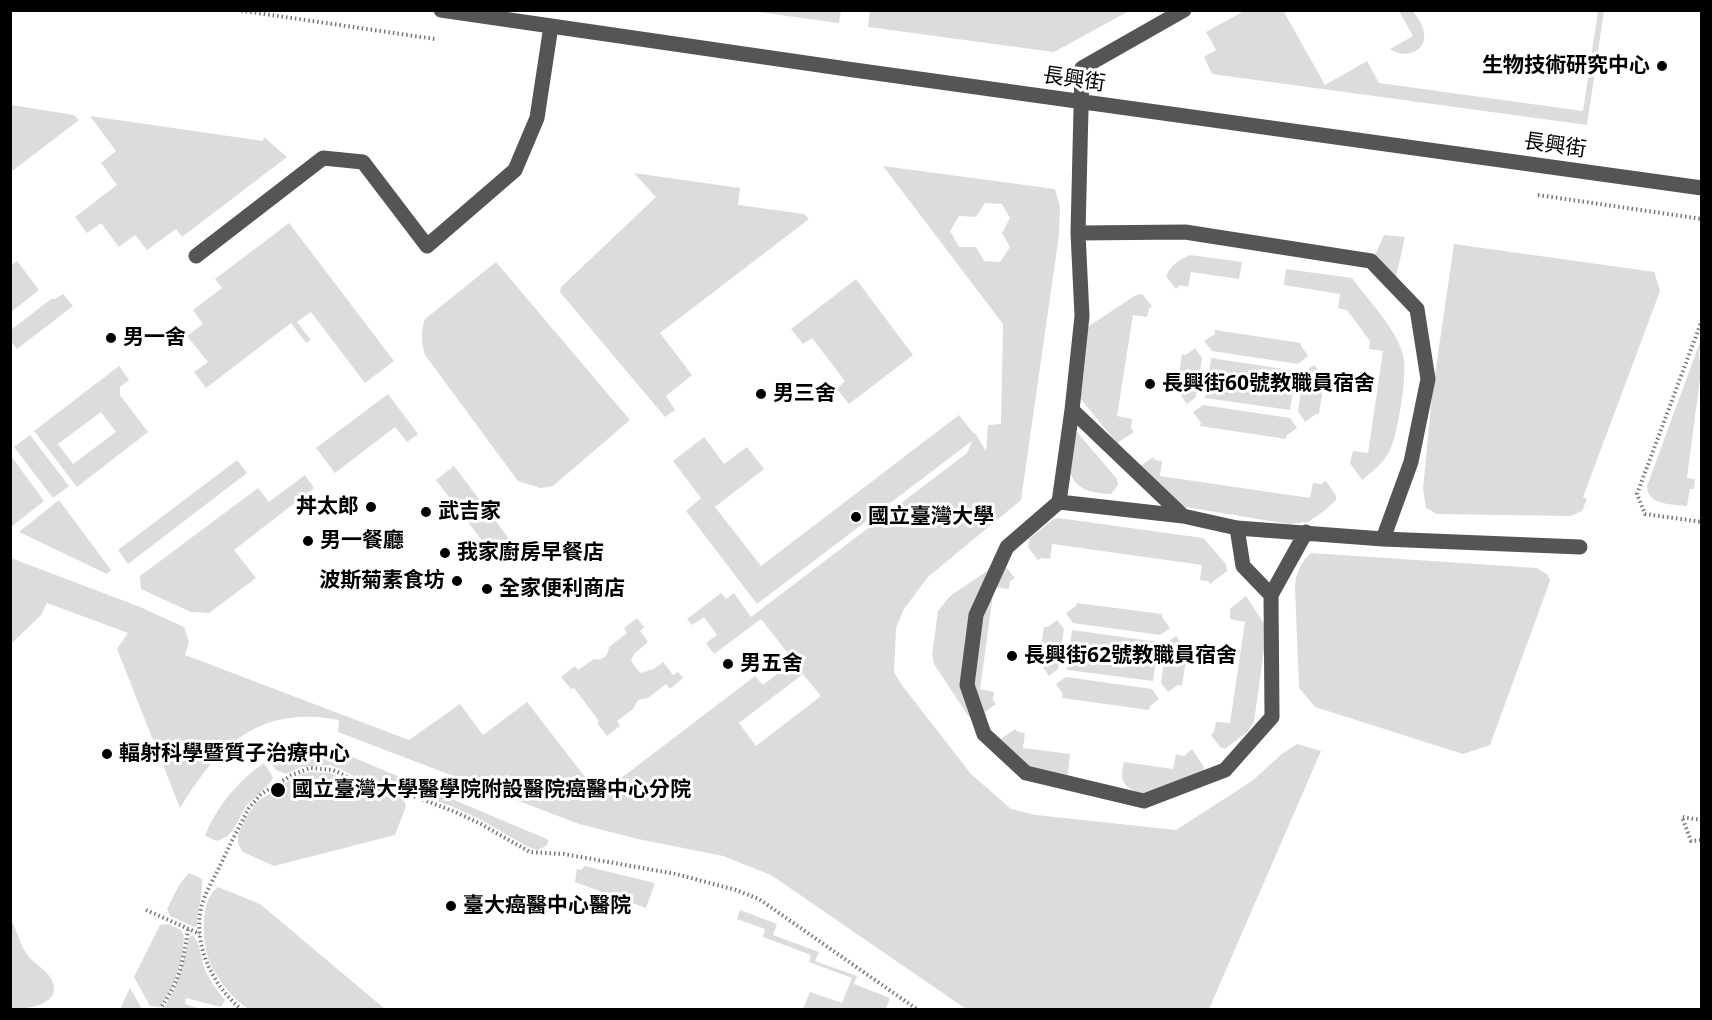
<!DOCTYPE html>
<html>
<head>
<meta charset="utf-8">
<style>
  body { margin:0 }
  #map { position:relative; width:1712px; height:1020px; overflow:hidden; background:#fff; font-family:"Open Sans",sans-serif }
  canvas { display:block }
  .frame { position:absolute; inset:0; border:12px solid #000; pointer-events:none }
</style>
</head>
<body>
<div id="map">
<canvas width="1712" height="1020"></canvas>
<div class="frame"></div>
</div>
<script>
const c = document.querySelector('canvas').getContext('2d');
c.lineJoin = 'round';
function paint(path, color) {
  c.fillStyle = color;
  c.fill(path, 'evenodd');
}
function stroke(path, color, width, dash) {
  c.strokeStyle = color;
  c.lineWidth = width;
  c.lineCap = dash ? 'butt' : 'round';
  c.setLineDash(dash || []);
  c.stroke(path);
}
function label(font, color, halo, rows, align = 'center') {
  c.font = font + ' "Open Sans","Noto Sans TC",sans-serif';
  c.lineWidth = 6;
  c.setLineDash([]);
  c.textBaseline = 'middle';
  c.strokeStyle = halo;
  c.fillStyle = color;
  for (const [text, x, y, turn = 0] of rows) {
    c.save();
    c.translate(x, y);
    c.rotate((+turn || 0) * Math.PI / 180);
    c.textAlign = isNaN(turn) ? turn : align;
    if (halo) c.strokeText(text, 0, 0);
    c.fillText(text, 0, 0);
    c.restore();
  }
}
paint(new Path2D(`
  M750,11H841L839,23Z
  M870,11V10L1129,11L1054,52L868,27Z
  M1244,11H1285L1284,12L1325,85L1367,61L1379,83L1583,111L1598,11H1604L1587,125L1212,74L1204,57L1216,50L1206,32Z
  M1399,11H1413C1417,17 1423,25 1424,33C1427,53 1403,59 1390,49L1413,36Z
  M11,105L74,115L79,120L11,172Z
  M90,116L263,141L264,137L287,157L182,237L176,229L147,250L135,235L119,247L101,223L87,233L75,217L117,185L101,163L116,151Z
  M883,166L1055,189L1060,207L1059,235L1021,500L928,577L904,609L896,628L894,672L901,684L971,774L1011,809L1036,815L1176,830L1252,781L1282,754L1297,744L1321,751L1209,1009H966L771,875L723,856L638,839L579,824L338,732L339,720C260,705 219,744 180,808L117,649L128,633L47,603L41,615L11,644V558L140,607L184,627L189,642L185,655L409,740L460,704L483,735L527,702L599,795L755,676L763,685L794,661L761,619L714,654L706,643L717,635L704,617L692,625L687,619L721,593L726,599L734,593L751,617L967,453L972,441L757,604L686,511L701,498L673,461L704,437L724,464L747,447L764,469L715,507L761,566L959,415L974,434L975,433L986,451L988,425L1001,424L1003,324ZM985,203L1002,204L1010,218L1002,233L1010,247L1000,262L984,261L976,247H959L950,231L959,216L976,217ZM803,674L821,696L756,746L739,723Z
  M634,173L740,188L738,205L804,214L809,219L660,333L692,375L666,396L675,410L665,417L560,292L561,287L656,197Z
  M289,223L394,361L365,383L311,312L297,322L311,340L306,343L291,323L206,388L194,372L208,362L187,336L203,324L193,310L222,288L215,279Z
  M1384,235L1405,237L1394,286L1370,267Z
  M1454,244L1655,272V275L1660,291L1583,497L1587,499L1582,511L1571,516L1437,514L1426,508L1423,489L1432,395Z
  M1190,255L1242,262L1239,279L1191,272L1188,287L1180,285L1176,289L1166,276C1171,265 1179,260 1190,255Z
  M17,261L39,290L11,312V266Z
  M496,262L630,420L553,486L540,488L518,481L425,355C421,343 421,330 425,319Z
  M1286,269L1352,278C1368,300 1396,328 1403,355C1408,372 1398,433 1390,450C1384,463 1373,471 1362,480L1350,463L1353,451L1368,453L1383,351L1369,349L1370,341L1347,310L1338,308L1340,294L1284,285Z
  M856,279L913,355L849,404L837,389L845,381L812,338L803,344L791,329Z
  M63,294L73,306L17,349L11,341V330L51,299H55Z
  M1142,294L1152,306L1149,309L1147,317L1133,315L1117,416L1132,419L1131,428L1134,432L1117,443L1074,391L1082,336L1089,326L1136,295Z
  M1215,330L1301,343V346L1308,356L1298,364L1212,351L1204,341L1215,334Z
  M1701,339L1699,354L1701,371L1687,478L1695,479L1694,489H1690L1687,506C1673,504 1647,506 1647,486Z
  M1195,348L1202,358L1196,397L1187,404L1180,394H1176L1182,354L1186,355Z
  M1211,358L1296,371L1290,410L1205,398Z
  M1314,365L1321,374L1325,375L1319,414H1316L1305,422L1298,411L1304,372Z
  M119,366L129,380L120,387V395L148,432L77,487L34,431ZM101,412L116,432L73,464L58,444Z
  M388,394L418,434L407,442L395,427L335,473L316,448Z
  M1203,405L1290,418L1297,428L1287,435L1286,439L1200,426L1201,423L1193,412Z
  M1066,430L1077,432L1117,479L1118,485L1111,494C1064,493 1068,468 1066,430Z
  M30,435L69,486L53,498L14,447Z
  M11,456L44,501L11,527Z
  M1153,457L1155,460L1162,461L1160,476L1310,498L1313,483L1321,484L1326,481L1336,496V500L1324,511L1308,522L1288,524L1180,506L1139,467Z
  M237,460L247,473L128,564L118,550Z
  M454,466L520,553L509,562L505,557L499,563L436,480Z
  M305,475L314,488L234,550L256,578L209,613L191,612L141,589L140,576L258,488L269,502Z
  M59,500L111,570L107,574L19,532Z
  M1058,518L1203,538L1226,564L1227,571L1210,584L1208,581L1200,580L1202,565L1052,544L1050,559L1041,558L1038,560L1028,547L1029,539L1052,520Z
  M1311,553L1537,568L1548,575L1550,581L1490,745L1463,754L1315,707L1299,688L1295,587C1295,575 1302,560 1311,553Z
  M1004,565L1015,578L1010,581L1009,589L994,587L980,689L994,692L993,700L996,704L982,714L969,717L934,664L932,655L938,611L950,596L990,569Z
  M1246,596L1267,628L1254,722L1248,731L1225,749L1220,747L1211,735L1214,732L1216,722L1230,723L1245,622L1230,619V609Z
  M1077,603L1162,614V617L1170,628L1160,635L1073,623L1066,613L1076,606Z
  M637,618L644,627L640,631L648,642L634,654L631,661L640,673L654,669L663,662L673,675L678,672L683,678L670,689L666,684L648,698L638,700L633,709L617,721L620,726L607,736L597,723L599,721L574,688L571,689L561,677L575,666L578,670L594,659C603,661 608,656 609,647L627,633L624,628Z
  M1057,620L1064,629L1058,669L1049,676L1042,666H1038L1044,627H1048Z
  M1072,630L1158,642L1153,681L1067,670Z
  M1176,636L1183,646H1188L1182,686L1178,685L1168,692L1161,683L1166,643Z
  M1066,677L1152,689L1159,699L1150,706L1149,710L1062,698L1063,694L1056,684Z
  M1015,729L1018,732L1025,733L1023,748L1070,754L1068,775L1047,778L1001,748V739Z
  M1192,749L1204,767L1202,776L1171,796C1157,794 1123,796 1122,776C1122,771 1123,766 1124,762L1173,769L1176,754L1184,756Z
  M315,750L343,753L549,840L546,846L538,850L528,847L480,819L453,807L415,793L372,786L341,769L330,765L301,767L286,774L276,770L269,760L286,753Z
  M264,763L273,777L270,783L246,806L235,827L228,836L217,841L205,836C216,807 239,780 264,763Z
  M309,772L331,773L358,788L374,793L403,797L406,806L395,835L274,866L243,852L238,844V835L245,819L257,802L294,777Z
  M585,866L655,883L646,908L575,882L577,869L581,870Z
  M189,873L202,879C203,895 197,910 197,926L194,927L170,916L167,909L179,885Z
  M218,887L260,904L385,1009L250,1010C233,1000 218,980 210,963C202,943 199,900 218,887Z
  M740,910L777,924L773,935L819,952L815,961L857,976L854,984L890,998L886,1008L891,1009H803L810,992L842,1003L852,978L809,962L811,955L763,937L765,929L737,919Z
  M11,921C18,931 19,944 27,954C33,963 44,968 50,977C67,1003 28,1010 11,1009Z
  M168,924L181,930L184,936L182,957L172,988L159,1007L150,1006L134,977L160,925Z
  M193,935C201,944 200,956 204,967C209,980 216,989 225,1000L221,1007L186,998L185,1004L201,1009H163C179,985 183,965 189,937Z
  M130,988L142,1009H120Z`), '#dcdcdc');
stroke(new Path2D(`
  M237,10L435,39
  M1538,195L1702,219
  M1702,320L1637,494L1645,514L1702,522
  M1702,820L1682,817L1691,841L1702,840
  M146,910L200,934
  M159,1010C180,981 183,963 188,929
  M242,1010C213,986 193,946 201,908C204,895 212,882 218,870C228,849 238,828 249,808L261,794L292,775L310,768L333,770L375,790L416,797L453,811L479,823L530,852L564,854L676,874L736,890L759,899L918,1010`), '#777', 4, [1.5, 3]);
stroke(new Path2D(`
  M441,10L847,69L1702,188
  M1184,10L1082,68L1078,233L1082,316L1072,410L1059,502L1007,547L976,615L967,685L984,734L1026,773L1144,801L1225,770L1272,717L1271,595L1306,532
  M1078,233L1185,232L1371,261L1417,309L1428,379L1411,462L1383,539
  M196,256L323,158L363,162L427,246L515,170L537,118L551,26
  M1072,410L1183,516
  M1059,502L1183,516L1237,528L1383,539L1580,547
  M1237,528L1243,566L1271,595`), '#555', 15);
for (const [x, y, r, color] of [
  [1662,66,6,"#000"],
  [111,338,6,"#000"],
  [1150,384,6,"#000"],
  [761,394,6,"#000"],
  [371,507,6,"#000"],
  [426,512,6,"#000"],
  [856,517,6,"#000"],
  [308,541,6,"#000"],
  [445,553,6,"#000"],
  [457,581,6,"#000"],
  [487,589,6,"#000"],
  [1012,656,6,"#000"],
  [728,664,6,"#000"],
  [107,754,6,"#000"],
  [278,790,8,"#000"],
  [451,906,6,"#000"]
]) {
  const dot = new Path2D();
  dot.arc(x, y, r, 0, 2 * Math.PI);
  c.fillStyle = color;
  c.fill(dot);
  stroke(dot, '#fff', 2);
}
label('bold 21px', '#000', '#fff', [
  ["生物技術研究中心",1650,66,"right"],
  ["男一舍",123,338],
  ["長興街60號教職員宿舍",1162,384],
  ["男三舍",773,394],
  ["丼太郎",359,507,"right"],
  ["武吉家",438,512],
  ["國立臺灣大學",868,517],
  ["男一餐廳",320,541],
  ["我家廚房早餐店",457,553],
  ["波斯菊素食坊",445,581,"right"],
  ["全家便利商店",499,589],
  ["長興街62號教職員宿舍",1024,656],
  ["男五舍",740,664],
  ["輻射科學暨質子治療中心",119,754],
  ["國立臺灣大學醫學院附設醫院癌醫中心分院",292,790],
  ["臺大癌醫中心醫院",463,906]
], 'left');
label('21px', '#000', '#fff', [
  ["長興街",1074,80,8],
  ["長興街",1555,146,8]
]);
</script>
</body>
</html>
